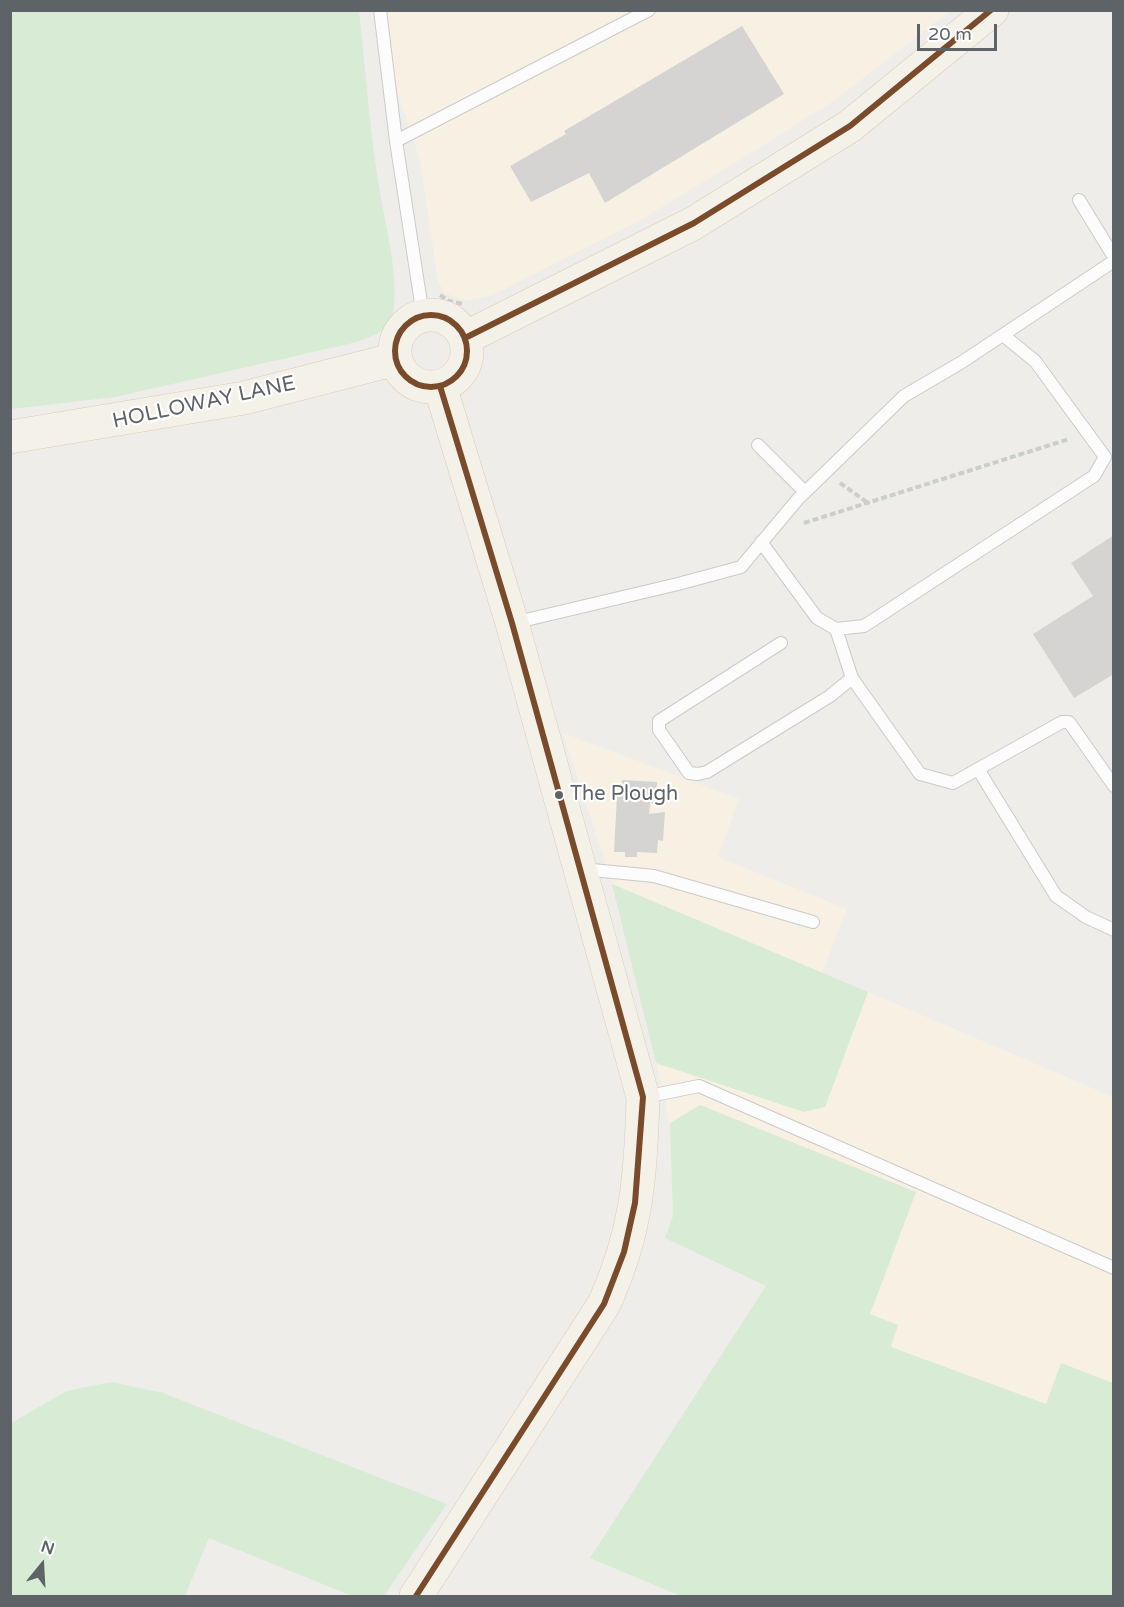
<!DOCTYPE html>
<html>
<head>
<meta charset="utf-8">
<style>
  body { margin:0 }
  #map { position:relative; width:1124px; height:1607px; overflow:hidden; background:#efede9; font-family:"Varela Round",sans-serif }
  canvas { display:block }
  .frame { position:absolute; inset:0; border:12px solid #5e6368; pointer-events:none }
  .north { position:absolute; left:12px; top:1535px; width:60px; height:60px; -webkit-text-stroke:4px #fff; paint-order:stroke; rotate:18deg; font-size:16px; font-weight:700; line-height:24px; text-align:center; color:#5e6368 }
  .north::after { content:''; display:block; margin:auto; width:21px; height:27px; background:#5e6368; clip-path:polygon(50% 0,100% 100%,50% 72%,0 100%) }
  .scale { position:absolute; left:917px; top:24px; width:80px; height:27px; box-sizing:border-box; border:3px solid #5e6368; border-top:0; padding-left:8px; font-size:18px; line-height:21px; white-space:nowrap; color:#5e6368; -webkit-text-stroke:4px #fff; paint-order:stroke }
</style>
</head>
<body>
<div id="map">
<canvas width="1124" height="1607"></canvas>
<div class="frame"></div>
<div class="north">N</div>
<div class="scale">20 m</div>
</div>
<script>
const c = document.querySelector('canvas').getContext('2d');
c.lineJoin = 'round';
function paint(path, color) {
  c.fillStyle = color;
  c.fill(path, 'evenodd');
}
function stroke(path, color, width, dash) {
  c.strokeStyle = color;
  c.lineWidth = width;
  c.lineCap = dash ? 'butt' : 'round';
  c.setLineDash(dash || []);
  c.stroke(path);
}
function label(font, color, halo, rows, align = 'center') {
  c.font = font + ' "Varela Round",sans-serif';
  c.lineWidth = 4.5;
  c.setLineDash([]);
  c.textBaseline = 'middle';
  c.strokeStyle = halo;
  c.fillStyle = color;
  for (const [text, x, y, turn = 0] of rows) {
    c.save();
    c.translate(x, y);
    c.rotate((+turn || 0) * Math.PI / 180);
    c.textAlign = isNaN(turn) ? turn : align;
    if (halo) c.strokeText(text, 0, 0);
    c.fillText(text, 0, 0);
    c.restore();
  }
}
paint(new Path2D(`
  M385,11H950L835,100L738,161L637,222L492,295L467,301L445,293L438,281L420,160L393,79Z
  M563,733L739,799L718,857L847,909L822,973L612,884Z
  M868,992L1113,1097V1383L1061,1363L1046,1404L890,1347L870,1315L916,1192L700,1105L670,1123L656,1063L804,1112L825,1107Z`), '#f8f1e3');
paint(new Path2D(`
  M10,11H359C365,65 369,120 377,174C384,223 401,275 392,323L377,334L357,342L115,397L11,409Z
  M612,884L868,992L825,1107L804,1112L656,1063Z
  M700,1105L916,1192L870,1314L898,1325L891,1347L1046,1404L1061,1363L1113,1383V1596H681L590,1558L766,1286L665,1238L673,1216L670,1123Z
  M111,1382L163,1393L447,1504L384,1596H352L209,1538L185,1596H11V1423L67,1391Z`), '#d8ebd4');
paint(new Path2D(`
  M742,26L784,94L605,203L589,173L531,202L510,166L566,134L564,131Z
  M1114,535V674L1074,698L1033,634L1093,596L1071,563Z
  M622,780L657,782L656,803H650L649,814L665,812L663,841L658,840L657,853L637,852V857H625V852H614L617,796H621Z`), '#d5d4d2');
const lane = new Path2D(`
  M380,10L396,141L423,316
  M396,141L649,10
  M1079,200L1114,257
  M758,445L805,492
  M761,542L817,618L836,629L864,626L1094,476L1105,457L1035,361L1003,335
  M513,623L678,584L741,567L798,499L904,396L962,362L1114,261
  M836,629L852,678L920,774L953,783L1062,722H1069L1114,786
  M781,643L659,721V730L689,773L698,774L707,772L830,696L852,678
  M978,769L1056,896L1086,917L1114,930
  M582,869L654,876L813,922
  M644,1097L699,1086L1114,1268`);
const primary = new Path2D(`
  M395 351a36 36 0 1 1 72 0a36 36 0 1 1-72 0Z
  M465,338L694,223L850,126L992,10
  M10,437L244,398L396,359
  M416,1596L604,1304C637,1232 641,1175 643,1097L512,623L440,386`);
stroke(lane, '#cacaca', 14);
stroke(primary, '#d8ccb6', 34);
stroke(new Path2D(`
  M440,295L449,301L463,304
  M391,329L402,310
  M840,483L868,503
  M804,523L1069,439`), '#cacfcb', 4, [6, 3]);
stroke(lane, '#fdfcfc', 12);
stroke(primary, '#f4f1e9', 33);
stroke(new Path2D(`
  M395 351a36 36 0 1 1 72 0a36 36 0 1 1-72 0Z
  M465,338L694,223L850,126L991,10
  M416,1596L604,1304L624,1252L635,1203L643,1097L512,623L440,386`), '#7a4b2a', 6);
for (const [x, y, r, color] of [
  [559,795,5,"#5e6368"]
]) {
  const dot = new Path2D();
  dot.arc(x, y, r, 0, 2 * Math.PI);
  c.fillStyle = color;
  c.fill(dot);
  stroke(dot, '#fff', 2);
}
label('20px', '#5e6368', '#fff', [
  ["The Plough",570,795]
], 'left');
label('21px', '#5e6368', '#fff', [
  ["HOLLOWAY LANE",204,403,-12]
]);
</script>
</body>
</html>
